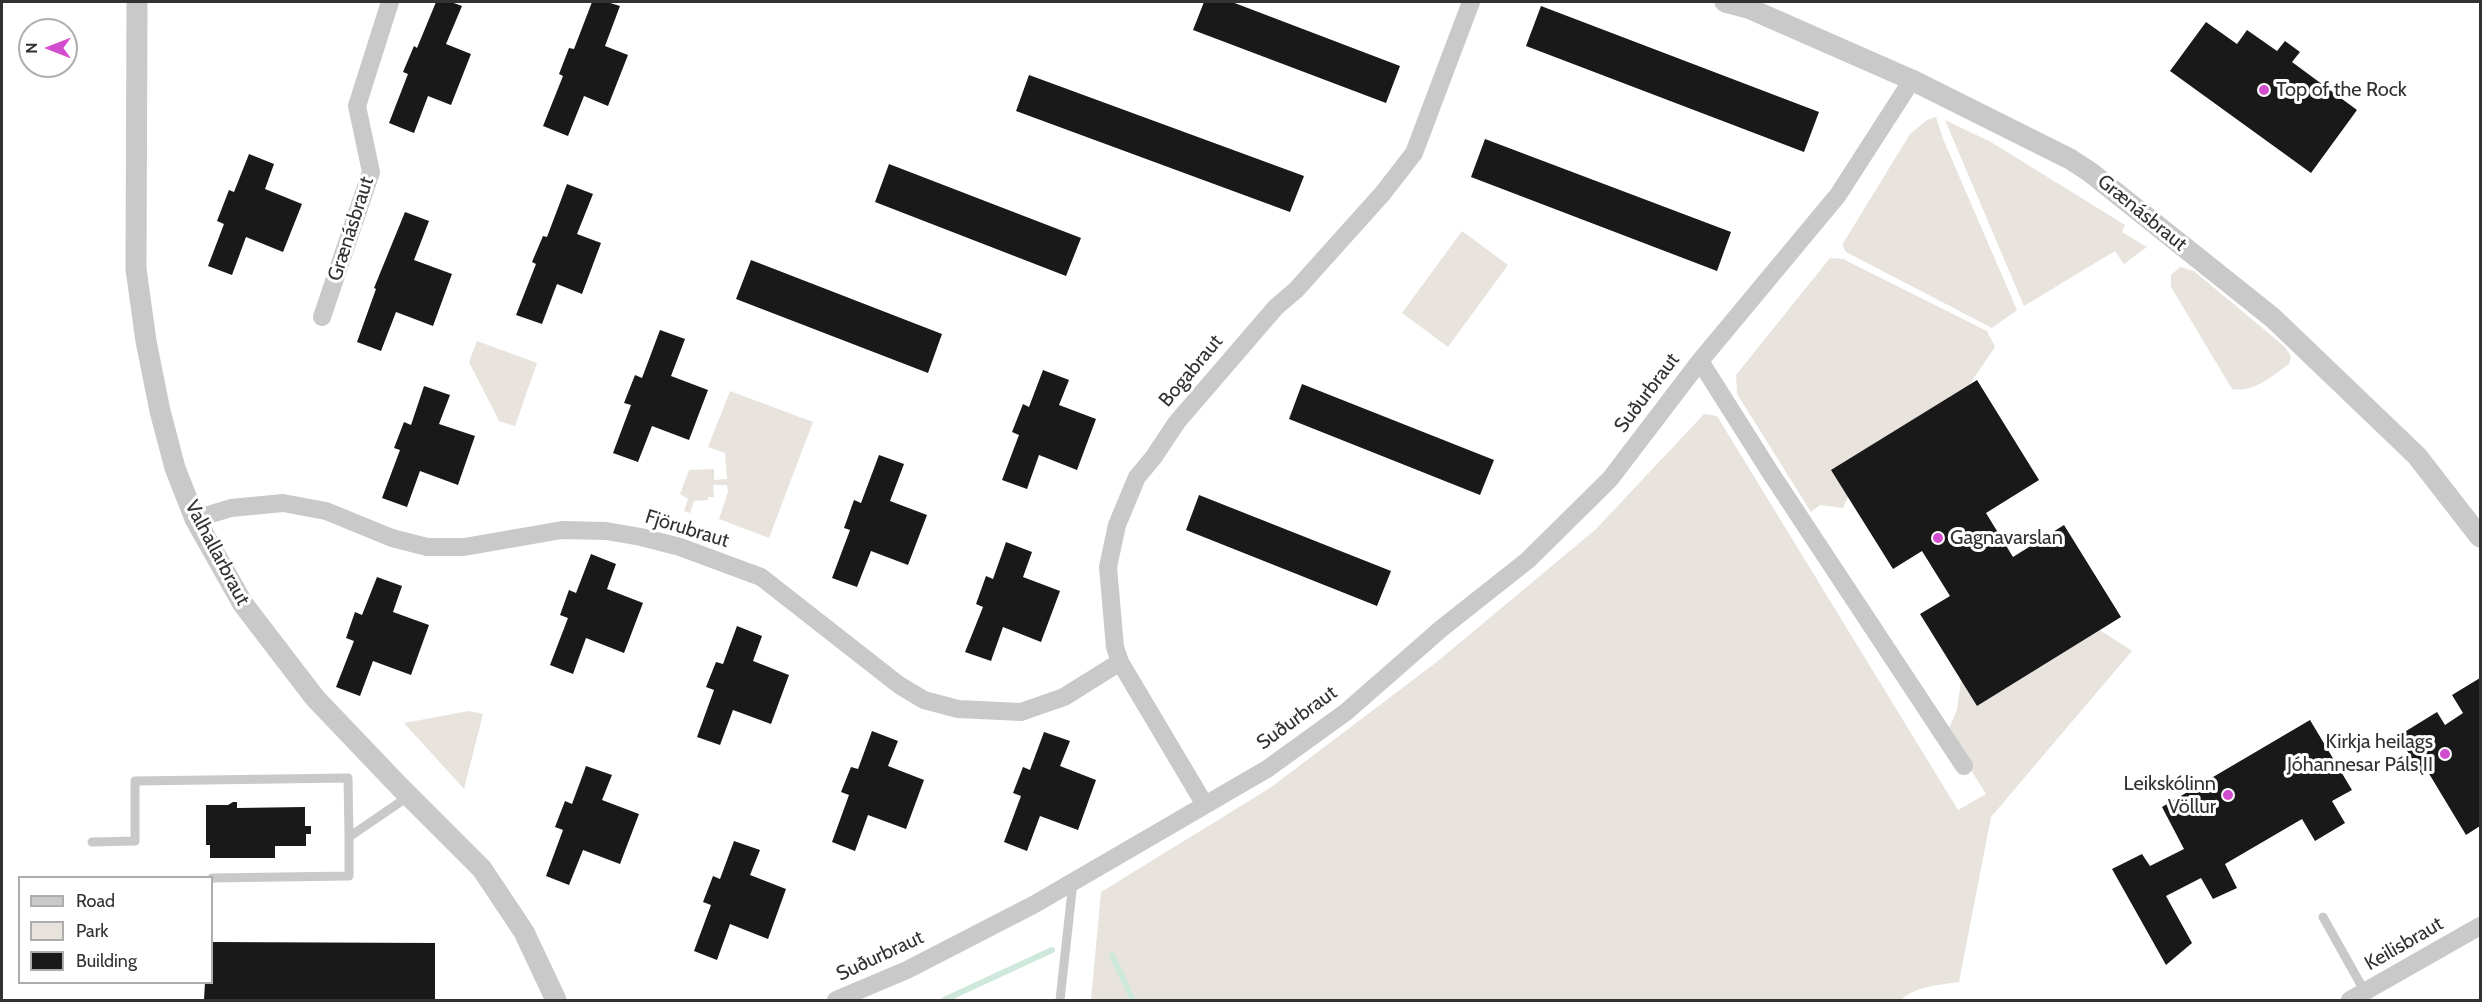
<!DOCTYPE html>
<html>
<head>
<meta charset="utf-8">
<style>
  body { margin:0 }
  #map { position:relative; width:2482px; height:1002px; overflow:hidden; background:#fff; font-family:Cabin,sans-serif }
  canvas { display:block }
  .frame { position:absolute; inset:0; border:3px solid #323232; pointer-events:none }
  .legend { position:absolute; left:18px; top:876px; width:195px; height:108px; box-sizing:border-box; background:#fff; border:2px solid #adadad; margin:0; padding:8px 10px; list-style:none; font-size:18px; color:#323232 }
  .legend li { display:flex; align-items:center; gap:12px; height:30px }
  .legend b { width:30px; border:2px solid #adadad }
  .north { position:absolute; left:18px; top:18px; width:60px; height:60px; box-sizing:border-box; background:#fff; border:2px solid #adadad; border-radius:50%; rotate:270deg; font-size:16px; font-weight:700; line-height:24px; text-align:center; color:#323232 }
  .north::after { content:''; display:block; margin:auto; width:21px; height:27px; background:#d14dce; clip-path:polygon(50% 0,100% 100%,50% 72%,0 100%) }
</style>
</head>
<body>
<div id="map">
<canvas width="2482" height="1002"></canvas>
<div class="frame"></div>
<ul class="legend">
<li><b style="height:8px;background:#c9c9c9"></b>Road</li>
<li><b style="height:16px;background:#e8e3dd"></b>Park</li>
<li><b style="height:16px;background:#191919"></b>Building</li>
</ul>
<div class="north">N</div>
</div>
<script>
const c = document.querySelector('canvas').getContext('2d');
c.lineJoin = 'round';
function paint(path, color) {
  c.fillStyle = color;
  c.fill(path, 'evenodd');
}
function stroke(path, color, width, dash) {
  c.strokeStyle = color;
  c.lineWidth = width;
  c.lineCap = dash ? 'butt' : 'round';
  c.setLineDash(dash || []);
  c.stroke(path);
}
function label(font, color, halo, rows, align = 'center') {
  c.font = font + ' Cabin,sans-serif';
  c.lineWidth = 6;
  c.setLineDash([]);
  c.textBaseline = 'middle';
  c.strokeStyle = halo;
  c.fillStyle = color;
  for (const [text, x, y, turn = 0] of rows) {
    c.save();
    c.translate(x, y);
    c.rotate((+turn || 0) * Math.PI / 180);
    c.textAlign = isNaN(turn) ? turn : align;
    if (halo) c.strokeText(text, 0, 0);
    c.fillText(text, 0, 0);
    c.restore();
  }
}
paint(new Path2D(`
  M1936,117L1943,139L2017,310L1992,328L1846,252L1842,245L1910,134L1927,120Z
  M1945,120L1991,142L2125,225L2122,232L2147,247L2124,264L2115,251L2024,306Z
  M1462,231L1508,265L1448,347L1402,313Z
  M1830,258L1843,259L1987,331L1995,347L1969,385L1832,470L1848,497L1843,508L1820,505L1811,512L1737,394L1736,375Z
  M2180,267L2194,271L2285,347L2291,356L2289,364C2272,376 2254,393 2232,389L2171,287V275Z
  M477,341L537,363L515,426L499,421L469,362Z
  M730,391L813,422L769,538L719,519L728,492L727,485H713L714,497H708V500L694,501L690,513L684,511L688,499L680,494L689,470L714,469V480L727,479L725,453L708,447Z
  M1704,414L1717,416L1958,810L1986,794L1951,738L1949,728L1957,710L1961,680L1977,706L2100,630L2132,651L1991,817L1959,982C1940,985 1915,986 1901,1000H1091L1101,892L1270,788L1438,661L1596,529Z
  M469,711L483,714L464,789L404,723Z`), '#e8e3dd');
stroke(new Path2D(`
  M1112,955L1133,1000
  M944,1000L1052,950`), '#cfe8dc', 6);
paint(new Path2D(`
  M436,2H451L462,6L446,44L471,54L451,105L428,96L414,133L389,123L408,74L403,72L414,46L417,48Z
  M592,2H607L620,6L605,46L628,55L608,106L584,96L568,136L543,126L563,76L559,74L569,48L574,49Z
  M1204,2H1232L1400,66L1386,103L1193,30Z
  M1541,6L1819,112L1804,152L1526,46Z
  M2206,22L2237,44L2247,30L2277,51L2285,41L2300,52L2292,62L2357,110L2311,173L2170,71Z
  M1029,75L1304,176L1290,212L1016,111Z
  M1485,139L1731,232L1717,271L1471,177Z
  M249,154L274,164L265,189L302,204L283,252L246,237L232,275L208,266L224,224L217,221L229,190L234,192Z
  M889,164L1081,238L1066,276L875,202Z
  M567,184L593,194L577,234L601,243L582,294L557,284L542,324L516,315L536,264L532,262L543,236L547,237Z
  M405,212L429,221L414,260L452,274L433,326L396,312L381,351L357,342L376,289L374,288Z
  M751,260L942,334L928,373L736,299Z
  M660,330L685,339L671,376L708,390L689,440L652,426L638,462L613,453L631,405L624,403L635,375L642,378Z
  M1043,370L1069,380L1059,405L1096,419L1077,470L1039,455L1027,489L1002,480L1019,435L1012,432L1023,404L1029,407Z
  M1977,380L2039,480L1986,513L2013,557L2064,525L2121,617L1977,706L1920,614L1950,596L1922,551L1893,569L1831,470Z
  M1302,384L1494,460L1480,495L1289,419Z
  M424,386L450,395L439,424L475,436L458,485L420,471L407,507L382,498L400,450L394,448L404,422L411,425Z
  M879,455L904,464L890,501L927,515L908,565L871,551L857,587L832,578L850,530L844,528L854,500L861,503Z
  M1199,495L1391,571L1377,606L1186,530Z
  M1006,542L1032,552L1023,577L1060,591L1041,642L1003,627L991,661L965,652L983,607L976,604L986,576L993,579Z
  M591,554L616,564L607,589L643,603L624,653L586,638L573,674L550,665L568,618L560,615L569,590L576,593Z
  M377,577L402,586L393,612L429,625L411,675L373,661L360,696L336,687L354,641L346,638L355,612L362,615Z
  M737,626L762,636L753,661L789,675L771,724L733,710L720,745L697,737L714,690L706,687L716,662L723,664Z
  M2480,678V826L2466,835L2428,772L2422,775L2398,736L2437,712L2445,725L2463,713L2452,695Z
  M2310,720L2352,790L2332,801L2345,823L2315,841L2302,819L2225,864L2237,888L2213,899L2201,878L2166,896L2192,943L2166,965L2112,869L2142,854L2150,866L2184,849L2162,807Z
  M872,731L898,741L888,766L924,780L906,829L868,815L855,851L832,842L849,795L841,792L851,767L858,769Z
  M1044,732L1070,741L1060,766L1096,780L1078,830L1040,816L1027,851L1004,842L1021,796L1013,793L1023,767L1030,770Z
  M586,766L612,775L602,800L639,814L620,864L583,850L569,885L546,876L563,830L555,827L565,801L572,804Z
  M233,802H237V808L305,807V826H311V834H306V846H275V858H210V845H206V805H228Z
  M734,841L760,850L750,875L786,889L768,939L730,924L717,960L694,951L711,905L703,902L713,876L720,879Z
  M212,942L435,943V1000H204L205,982H212Z`), '#191919');
stroke(new Path2D(`
  M92,842L135,841V781L348,778L349,837
  M212,878L349,876V837L409,796
  M2323,917L2365,992
  M1060,1000L1073,882`), '#c9c9c9', 9);
stroke(new Path2D(`
  M322,317L371,172L357,106L390,2
  M1700,361L1770,472L1964,766
  M195,519L231,508L283,503L326,511L392,538L427,547H464L562,530L606,531L641,537L680,547L761,577L899,685L924,700L958,709L1021,712L1064,697L1120,662
  M1205,805L1120,662L1115,647L1108,567L1117,525L1137,477L1153,458L1177,422L1276,307L1296,290L1383,193L1414,153L1471,2
  M836,1000L907,970L1035,904L1267,769L1346,712L1442,628L1528,560L1610,479L1700,361L1838,195L1912,80
  M2350,1000L2480,926`), '#c9c9c9', 18);
stroke(new Path2D(`
  M137,2L136,269L146,341L160,411L175,468L195,519L243,604L315,698L399,786L482,869L524,932L556,1000
  M1725,2L1748,8L1912,80L2070,159L2090,172L2273,318L2417,456L2480,537`), '#c9c9c9', 21);
for (const [x, y, r, color] of [
  [2264,90,6,"#d14dce"],
  [1938,538,6,"#d14dce"],
  [2445,754,6,"#d14dce"],
  [2228,795,6,"#d14dce"]
]) {
  const dot = new Path2D();
  dot.arc(x, y, r, 0, 2 * Math.PI);
  c.fillStyle = color;
  c.fill(dot);
  stroke(dot, '#fff', 2);
}
label('20px', '#323232', '#fff', [
  ["Top of the Rock",2276,90],
  ["Gagnavarslan",1950,538],
  ["Kirkja heilags",2433,742,"right"],
  ["Jóhannesar Páls II",2433,765,"right"],
  ["Leikskólinn",2216,784,"right"],
  ["Völlur",2216,807,"right"]
], 'left');
label('20px', '#323232', '#fff', [
  ["Grænásbraut",2142,213,39],
  ["Grænásbraut",351,229,-72],
  ["Bogabraut",1191,371,-50],
  ["Suðurbraut",1647,393,-53],
  ["Fjörubraut",687,529,17],
  ["Valhallarbraut",217,553,62],
  ["Suðurbraut",1297,718,-36],
  ["Keilisbraut",2404,944,-30],
  ["Suðurbraut",880,956,-25]
]);
</script>
</body>
</html>
